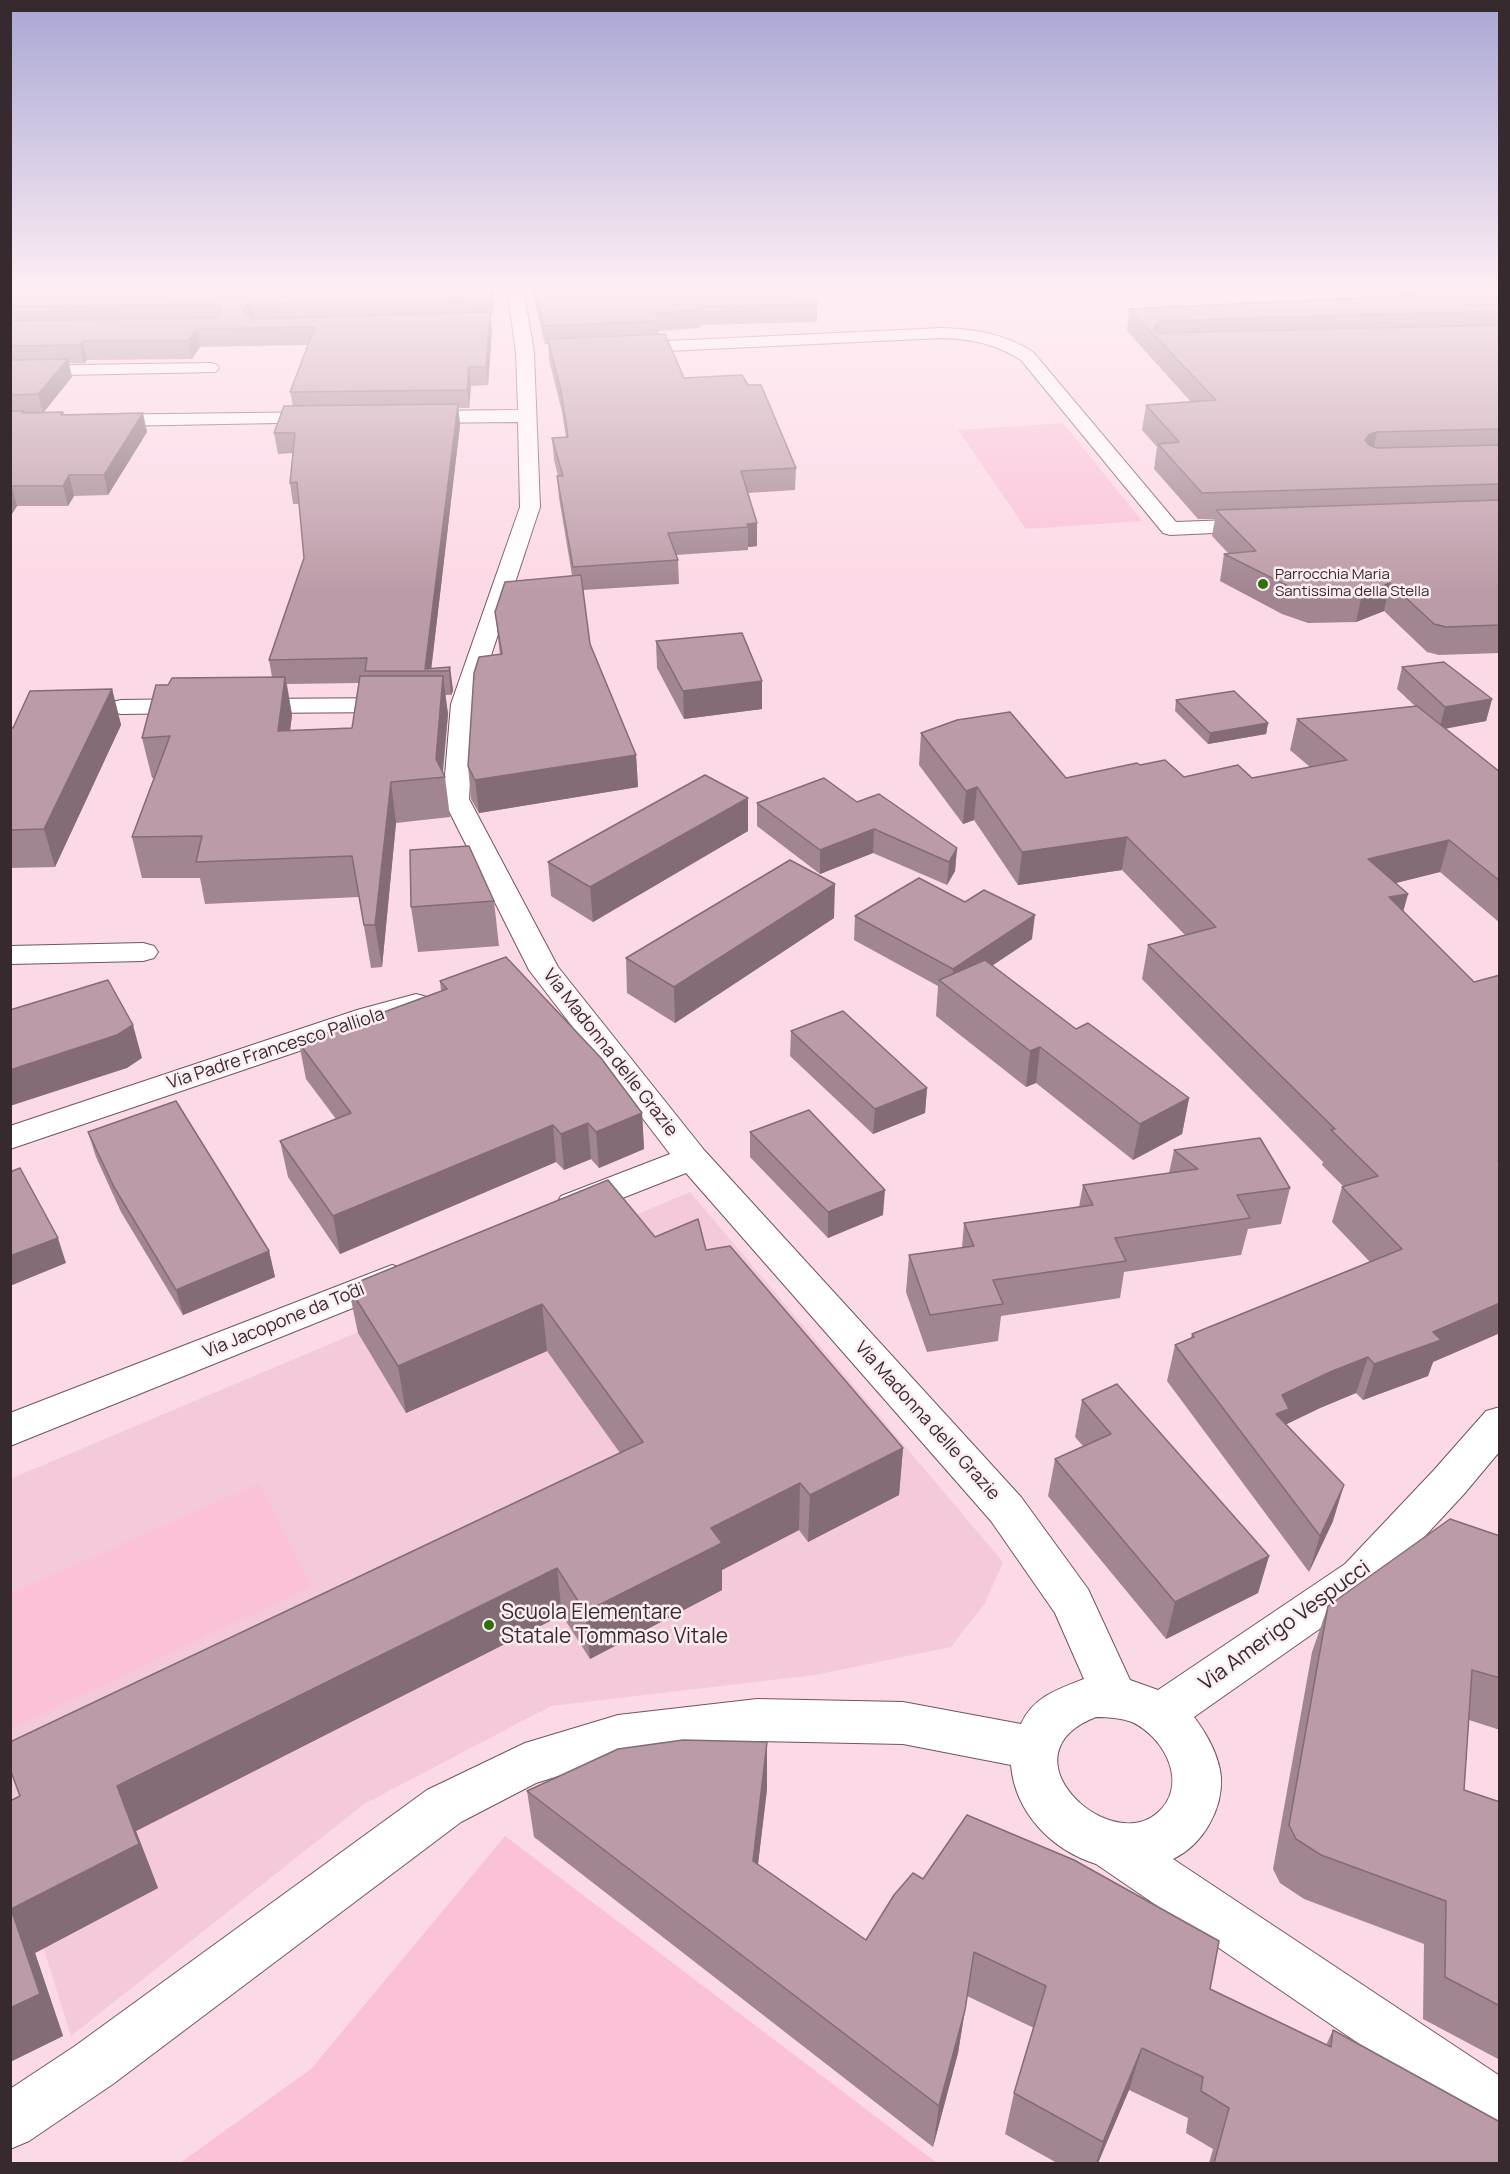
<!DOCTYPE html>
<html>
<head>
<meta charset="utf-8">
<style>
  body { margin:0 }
  #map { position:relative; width:1510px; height:2174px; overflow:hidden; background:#fcd9e6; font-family:Manrope,sans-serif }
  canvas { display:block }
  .frame { position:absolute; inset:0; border:12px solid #372a2f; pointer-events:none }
</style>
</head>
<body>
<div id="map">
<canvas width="1510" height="2174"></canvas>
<div class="frame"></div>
</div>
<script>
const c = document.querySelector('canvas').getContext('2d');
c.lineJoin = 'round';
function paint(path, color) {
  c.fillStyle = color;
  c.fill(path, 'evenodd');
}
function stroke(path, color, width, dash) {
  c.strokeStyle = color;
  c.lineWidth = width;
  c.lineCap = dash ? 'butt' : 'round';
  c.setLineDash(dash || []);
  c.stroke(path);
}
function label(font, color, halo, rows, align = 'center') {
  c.font = font + ' Manrope,sans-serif';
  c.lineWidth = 5;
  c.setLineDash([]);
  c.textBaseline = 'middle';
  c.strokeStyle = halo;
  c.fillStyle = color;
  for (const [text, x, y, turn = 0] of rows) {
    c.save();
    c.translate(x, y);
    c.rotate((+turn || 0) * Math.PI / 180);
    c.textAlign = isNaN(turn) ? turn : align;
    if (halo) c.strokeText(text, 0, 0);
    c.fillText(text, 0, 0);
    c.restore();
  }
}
paint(new Path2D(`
  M690,1192L1003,1562L985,1603L951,1647L815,1675L551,1706L364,1804L71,2036L11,1845L10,1479Z`), '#f4cada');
paint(new Path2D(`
  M914,287H1123L1132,298L922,303Z
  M1063,423L1142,521L1026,529L958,430Z
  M259,1483L312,1587L11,1729V1593Z
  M505,1836L937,2163H180L311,2069Z`), '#fac1d7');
const street = new Path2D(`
  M507,287H523L534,353L540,507L475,704L469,799L558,967L704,1150L1021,1497L1088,1589L1130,1680L1158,1690L1345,1564L1434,1470L1486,1411L1500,1407V1451L1464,1494L1375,1590L1194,1717C1207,1734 1219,1756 1221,1777C1223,1809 1203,1845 1173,1859L1500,2076V2135L1481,2127L1096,1864C1052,1850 1015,1813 1011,1765L903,1744L757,1741L618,1757L536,1783L461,1822L113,2084L29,2141L10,2149V2089L75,2046L427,1790L525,1743L618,1715L757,1699L903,1702L1021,1724C1033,1697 1058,1689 1084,1679L1055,1613L991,1521L686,1173L574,1217L561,1214L556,1205L561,1196L670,1154L529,970L443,799L451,704L520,507L518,422L414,423L407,421L405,417L407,413L414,411L518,410L516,353ZM1096,1717C1107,1717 1121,1718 1132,1722C1166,1738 1190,1787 1156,1814C1107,1854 1000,1754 1096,1717Z
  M942,328C975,329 1005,334 1033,352L1176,522L1258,519L1265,521L1269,525L1265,529L1258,531L1170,535L1163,533L1021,360C996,344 971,339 942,338L625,353L619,352L616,348L619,344L625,343Z
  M210,363L216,364L219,368L216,372L10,376V366Z
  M324,412L331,414L333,418L331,422L10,428V416Z
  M401,698L410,700L413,705L410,710L401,712L246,713L237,711L234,706L237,701L246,699Z
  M194,699L203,701L206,706L203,711L194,713L121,714L112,712L109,707L112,702L121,700Z
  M143,943L154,946L158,952L154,958L143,961L10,964V946Z
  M416,994L427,997L432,1004L427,1011L379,1024L10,1149V1126L357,1010Z
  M392,1265L405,1269L411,1278L405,1287L10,1446V1413Z`);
stroke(street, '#715460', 2);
paint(street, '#fff');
paint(new Path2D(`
  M10,287H494L493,315H490L492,330L488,385L471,386L469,408H458L460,425L431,669L450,667L453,691L451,695H445L448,714L443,773L445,777L450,817L396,823L382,967L371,968L359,897L205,904L200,878H142L132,837L154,778H152L142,738L168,685L272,677L269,660L304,558L299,504H293L290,483L293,453L278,454L274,433L293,406L290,392L308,345L200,347L192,359L87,360L84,363H69L72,377L43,413L63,412L64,415L147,432L108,495L74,496L68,506H17L10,517ZM359,683L352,728L290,731L292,715L287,684Z
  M531,287H812L817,304V322L700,325V328L659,331V334L684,378L796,468L795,490L748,493L757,546L748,547V550L676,555L678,560L679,584L583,590L590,644L636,755L638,787L479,813L471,799L468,766L500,655L495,612L572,575L559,498L557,476H558L554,460L552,438L566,437L562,412L549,360L548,344H545Z
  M1396,287H1500V653L1439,655L1427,652L1384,611L1356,622L1308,623L1282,614L1220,581L1224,554L1228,553L1212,536L1215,519H1198L1154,469L1157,447L1142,430L1146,405L1191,402L1127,331L1129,309L1394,296Z
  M656,641L762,709L684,719L657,668Z
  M1402,667L1492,699L1486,721L1445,728L1500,772V923L1440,872L1396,883L1408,894L1403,911L1474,982L1500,975V1333L1433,1362L1428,1376L1363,1400L1356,1393L1320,1408L1286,1424L1333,1521L1309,1572L1167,1381L1175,1345L1191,1338L1192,1334L1370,1262L1332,1222L1342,1187L1343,1186L1322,1165L1323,1162L1142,979L1148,945L1185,935L1122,870L1018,885L974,820L963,824L919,765L921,733L1066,778L1140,765L1184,777L1252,778L1310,767L1290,750L1297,719L1415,706L1397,689Z
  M112,689L121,725L55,867L10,868V727L13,728Z
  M1176,700L1268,723L1266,734L1208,744L1175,711Z
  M748,798V831L593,922L551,896L548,862Z
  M857,802L957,848L955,871L947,885L873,853L820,874L757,826V803Z
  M494,901L499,946L418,952L411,907Z
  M855,916L1032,939L992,966L1076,1029L1189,1098L1182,1134L1133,1160L1036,1083L1026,1087L936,1016L938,986L854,940Z
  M834,918L675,1023L627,993L626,958Z
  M440,981L642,1113L644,1149L599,1168L591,1159L564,1170L556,1162L340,1254L288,1177L280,1141L336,1119L306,1079L299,1043L441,991Z
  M791,1031L927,1088L925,1113L873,1134L790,1056Z
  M88,1132L269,1251L275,1277L183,1315L121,1212L96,1157Z
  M750,1132L883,1215L828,1238L750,1157Z
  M1174,1150L1290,1188L1281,1224L1248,1229L1241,1255L1124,1272L1120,1298L1001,1316L998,1341L927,1352L906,1292L909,1255L962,1248L964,1223L1079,1207L1083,1185L1169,1173Z
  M655,1237L903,1448L899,1495L808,1542L799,1530L722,1570V1590L590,1659L562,1615L136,1831L158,1888L35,1953L63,2036L10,2062L20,1796L620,1453L547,1351L406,1413L358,1333L348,1286Z
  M1082,1400L1269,1556L1258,1593L1166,1639L1048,1496L1055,1459L1083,1446L1075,1437Z
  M1500,1536V1730L1469,1720L1464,1790L1500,1802V2060L1423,2019L1424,1944L1304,1899L1280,1883L1273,1869L1312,1652L1328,1606Z
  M767,1789L758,1864L866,1940L923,1879L1210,1989L1326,2045L1333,2030L1500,2163H1209L1213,2149L1186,2133L1188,2118L1129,2090L1098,2163H1057L1005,2134L1014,2093L1034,2028L967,1996L958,2053L933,2147L534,1837L527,1791Z`), '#a18590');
paint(new Path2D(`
  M492,287H494L493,315L491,298Z
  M253,304L256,322L246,328L243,310L247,305Z
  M490,312L492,330L488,385L486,367Z
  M1159,321L1156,337L1154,329Z
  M196,329L200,347L192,359L188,341Z
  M83,341L87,360L84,363L80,345Z
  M68,359L72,377L43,413L38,394Z
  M469,367L471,386L469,408L467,390Z
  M458,404L460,425L431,671L425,669Z
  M143,413L147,432L108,495L104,475Z
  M1377,432L1372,457L1365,440L1370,434Z
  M69,475L74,496L68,506L63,486Z
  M12,486L17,506L10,517V488Z
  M757,523V546L748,547V527L747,524Z
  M1390,583L1384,611L1356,622L1362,594Z
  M450,667L453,691L451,695L449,671Z
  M443,676L448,714L442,777L436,759Z
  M285,677L292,715L285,771L278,731Z
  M762,681V709L684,719L683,691Z
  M112,689L121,725L55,867L44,829Z
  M1492,699L1486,721L1439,730L1445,707Z
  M1268,723L1266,734L1208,744L1210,733Z
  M636,755L638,787L479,813L475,780Z
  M391,782L396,823L382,967L375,925Z
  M977,787L974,820L963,824L966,791Z
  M748,798V831L593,922L590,887Z
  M874,829L873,853L820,874V850Z
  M1127,837L1122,870L1018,885L1022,852Z
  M1449,840L1440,872L1359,892L1368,859Z
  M957,848L955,871L947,885L949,862Z
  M835,884L834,918L675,1023L674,987Z
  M1408,894L1399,927L1389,897Z
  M1035,915L1032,939L953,991L951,990L953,969Z
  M133,1025L142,1058L127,1068L10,1106V1070Z
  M1040,1047L1036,1083L1026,1087L1030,1051Z
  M927,1088L925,1113L873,1134L875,1109Z
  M1189,1098L1182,1134L1133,1160L1140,1124Z
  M642,1113L644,1149L599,1168L596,1132Z
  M588,1123L591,1159L564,1170L561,1134Z
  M553,1125L556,1162L340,1254L333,1216Z
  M885,1190L883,1215L828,1238V1212Z
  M58,1238L66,1263L10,1286V1256Z
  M269,1251L275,1277L183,1315L176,1290Z
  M1500,1303V1333L1433,1362L1428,1376L1363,1400L1374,1364L1433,1332Z
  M542,1304L547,1351L406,1413L398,1366Z
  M1368,1357L1356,1393L1320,1408L1285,1425L1266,1450L1282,1395L1330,1372Z
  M903,1448L899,1495L808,1542L810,1495Z
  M800,1483L799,1530L722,1570V1590L590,1659L585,1612L711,1528Z
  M1344,1485L1333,1521L1309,1572L1320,1536Z
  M1269,1556L1258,1593L1166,1639L1175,1602Z
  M557,1568L562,1615L136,1831L158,1888L35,1953L63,2036L10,2062L11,1909L117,1786Z
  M767,1742V1789L753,1906V1861Z
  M965,2010L958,2053L933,2147L939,2106Z
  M1142,2048L1129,2090L1098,2163H1096L1103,2142Z`), '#836c75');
const building = new Path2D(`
  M10,287H492L491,298L253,304L247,305L243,310L245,316L253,319L490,312L486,367H469L467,390L290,392L315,327L196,329L188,341H83L80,345L10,346V321L218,318L222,310L218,305L212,304L10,307Z
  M534,287H812L817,304L698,307L700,310L655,313L659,321L544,326Z
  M1407,287H1500V311L1159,321L1154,329L1159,333L1500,325V429L1377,432L1370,434L1365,440L1369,445L1377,448L1500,445V484L1202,493L1158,444L1179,442L1146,405L1216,400L1129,309L1418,295Z
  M665,334L684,378L742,375L748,385H761L796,468L741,471L757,523L747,524L748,527L668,533L678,560L573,567L557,476H563L552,438L568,437L561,391L548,339Z
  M68,359L38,394L10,395V360Z
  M458,404L425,669L450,667L449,671H365L367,658L269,660L304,558L297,482L290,483L295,433H274L284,406Z
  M10,411H24L22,413L63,412L61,415L143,413L104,475H69L63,486H12L10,488Z
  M1500,500V625L1446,627L1434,624L1390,583L1362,594L1314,595L1288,586L1224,554L1256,551L1216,510Z
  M581,575L590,644L636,755L475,780L468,766L474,673L479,657L502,654L495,612L505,582Z
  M742,633L762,681L683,691L656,641Z
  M1444,662L1492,699L1445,707L1402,667Z
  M360,676H443L436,759L445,777L391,782L375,925H364L352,856L196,862L202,836L132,837L170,736L142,738L156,685H168L172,678L285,677L278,731L352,728Z
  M112,689L44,829L10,830V727L13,728L30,691Z
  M1234,691L1268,723L1210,733L1176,700Z
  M1417,706L1500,772V881L1449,840L1368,859L1408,894L1389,897L1474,982L1500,975V1160L1498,1161H1500V1303L1433,1332L1441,1340L1374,1364L1368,1357L1330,1372L1282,1395L1289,1409L1276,1414L1344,1485L1320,1536L1175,1345L1194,1337L1192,1334L1402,1249L1342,1187L1378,1176L1331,1130L1335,1129L1148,945L1216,927L1127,837L1022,852L977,787L966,791L921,733L957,720L1010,712L1066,778L1137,763L1140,765L1165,760L1184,777L1238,765L1252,778L1347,760L1297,719Z
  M705,775L748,798L590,887L548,862Z
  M824,778L857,802L879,794L957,848L949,862L874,829L820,850L757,803Z
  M469,846L494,901L411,907L410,850Z
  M790,860L835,884L674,987L626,958Z
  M919,878L965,902L984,890L1035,915L953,969L855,916Z
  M506,957L601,1058L642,1113L596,1132L588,1123L561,1134L553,1125L333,1216L280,1141L351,1113L299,1043L447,989L440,981Z
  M985,960L1076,1029L1088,1023L1189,1098L1140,1124L1040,1047L1030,1051L939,980Z
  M108,980L133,1025L117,1035L10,1070V1010Z
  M843,1011L927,1088L875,1109L791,1031Z
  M176,1101L269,1251L176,1290L114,1187L88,1132Z
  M809,1110L885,1190L828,1212L750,1132Z
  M1260,1138L1290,1188L1237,1195L1250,1218L1115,1238L1126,1261L993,1280L1003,1304L930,1315L909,1255L974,1246L964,1223L1093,1205L1083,1185L1198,1169L1174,1150Z
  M20,1168L58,1238L10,1256V1172Z
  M608,1180L655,1237L698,1219L706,1250L730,1246L903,1448L810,1495L800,1483L711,1528L722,1543L585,1612L557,1568L117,1786L139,1844L11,1909L40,1994L10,2008V1801L20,1796L10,1769V1742L643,1442L542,1304L398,1366L348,1286Z
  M1117,1384L1269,1556L1175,1602L1055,1459L1111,1434L1082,1400Z
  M1450,1519L1500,1536V1678L1472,1670L1464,1790L1500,1802V2006L1445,1977L1446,1901L1321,1855L1296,1839L1289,1825L1328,1606Z
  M683,1740L767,1742L753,1861L866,1940L894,1895L913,1873L923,1879L967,1815L1074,1860L1219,1941L1210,1989L1331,2047L1333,2030L1500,2122V2163H1214L1229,2108L1201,2091L1203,2077L1142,2048L1103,2142L1014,2093L1046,1986L974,1952L965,2010L939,2106L527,1791L618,1749Z`);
paint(building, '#bb9ba7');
stroke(building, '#836c75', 1.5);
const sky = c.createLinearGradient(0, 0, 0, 591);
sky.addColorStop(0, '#a8a6d4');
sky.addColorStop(0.49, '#feeef4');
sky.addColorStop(1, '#feeef400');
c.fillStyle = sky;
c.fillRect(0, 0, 1510, 591);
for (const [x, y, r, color] of [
  [1263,584,6,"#2f7007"],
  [489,1625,6,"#2f7007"]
]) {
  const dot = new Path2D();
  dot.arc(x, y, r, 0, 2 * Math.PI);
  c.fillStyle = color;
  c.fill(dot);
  stroke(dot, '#fbedf2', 2);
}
label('15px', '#372a2f', '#fbedf2', [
  ["Parrocchia Maria",1275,575],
  ["Santissima della Stella",1275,592]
], 'left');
label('18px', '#372a2f', '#fbedf2', [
  ["Via Padre Francesco Palliola",276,1049,-18],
  ["Via Madonna delle Grazie",610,1053,52],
  ["Via Jacopone da Todi",284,1321,-22],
  ["Via Madonna delle Grazie",927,1421,48]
]);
label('21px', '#372a2f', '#fbedf2', [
  ["Scuola Elementare",501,1613],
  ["Statale Tommaso Vitale",501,1637]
], 'left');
label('21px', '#372a2f', '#fbedf2', [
  ["Via Amerigo Vespucci",1285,1626,-36]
]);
</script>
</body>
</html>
